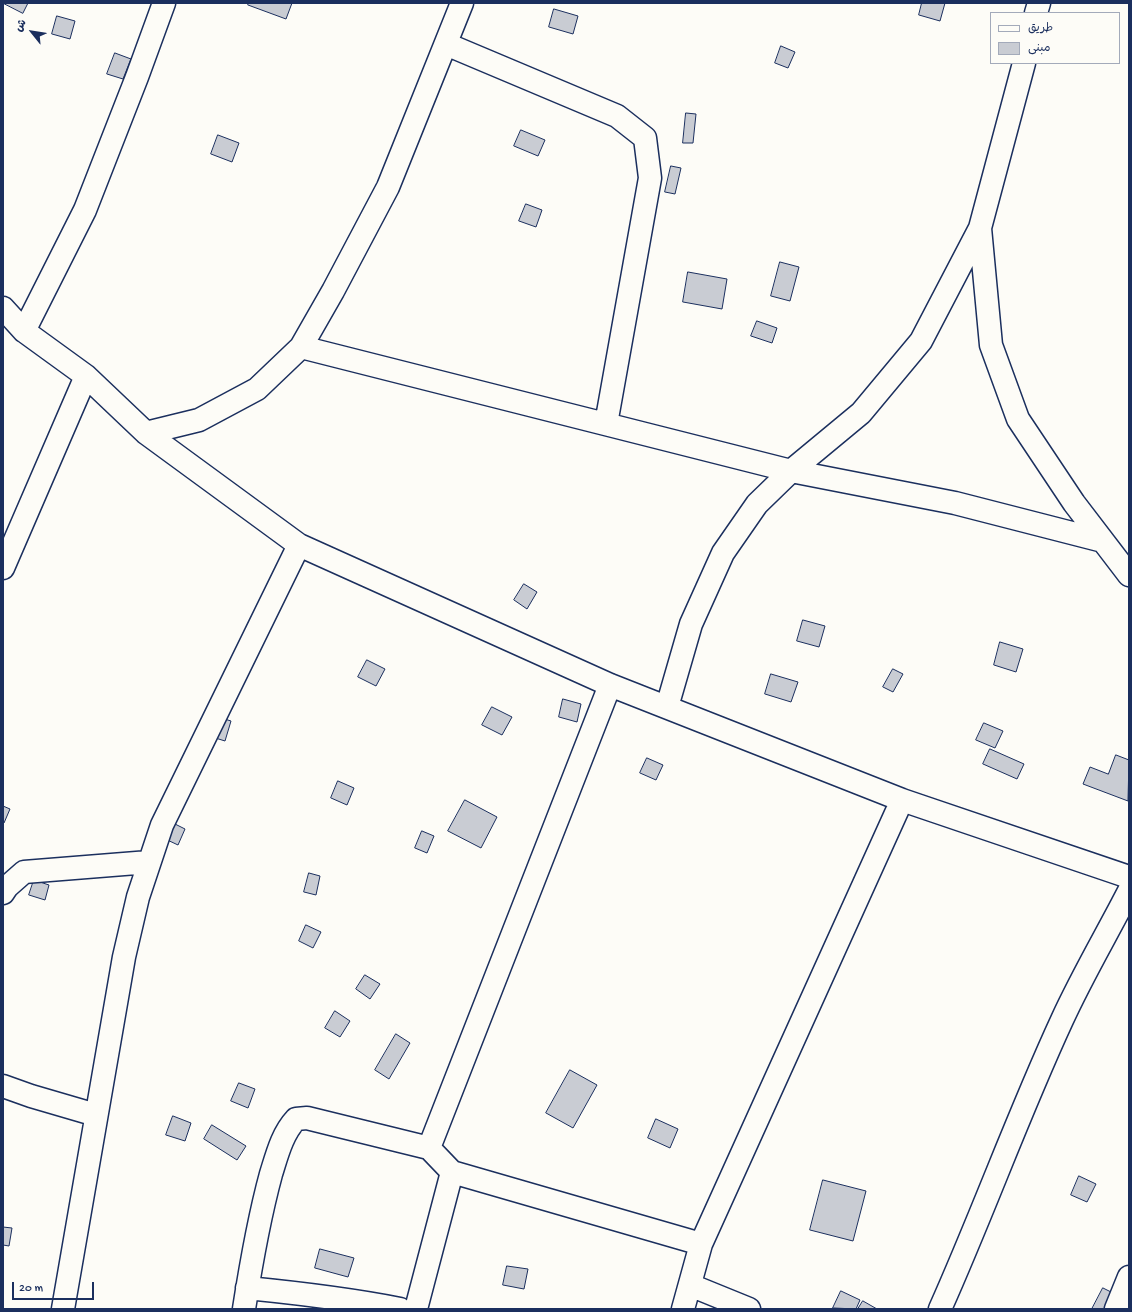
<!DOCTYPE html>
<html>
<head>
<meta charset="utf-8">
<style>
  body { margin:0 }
  #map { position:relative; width:1132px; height:1312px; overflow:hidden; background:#fdfcf7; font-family:"Gochi Hand","Playpen Sans Arabic",sans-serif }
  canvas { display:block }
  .frame { position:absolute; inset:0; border:4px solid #1b2f5e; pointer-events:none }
  .legend { position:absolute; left:990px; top:12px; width:130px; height:52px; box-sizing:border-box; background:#fdfcf7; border:1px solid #a3aaba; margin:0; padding:5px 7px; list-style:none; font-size:12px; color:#1b2f5e }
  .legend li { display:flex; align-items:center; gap:8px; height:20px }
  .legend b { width:20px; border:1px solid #a3aaba }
  .north { position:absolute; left:12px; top:12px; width:40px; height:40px; -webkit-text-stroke:3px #fdfcf7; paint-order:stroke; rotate:300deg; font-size:11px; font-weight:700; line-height:16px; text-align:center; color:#1b2f5e }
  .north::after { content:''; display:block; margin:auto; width:14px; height:18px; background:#1b2f5e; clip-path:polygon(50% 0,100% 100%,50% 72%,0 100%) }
  .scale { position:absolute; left:12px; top:1282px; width:82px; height:18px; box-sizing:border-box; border:2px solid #1b2f5e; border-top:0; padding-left:5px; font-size:12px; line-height:14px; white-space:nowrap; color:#1b2f5e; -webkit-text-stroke:3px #fdfcf7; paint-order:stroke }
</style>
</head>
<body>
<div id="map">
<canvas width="1132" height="1312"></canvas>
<div class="frame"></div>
<ul class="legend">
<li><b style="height:5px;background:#fdfcf7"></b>طريق</li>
<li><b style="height:11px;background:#c9ccd3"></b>مبنى</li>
</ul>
<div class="north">ش</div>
<div class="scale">20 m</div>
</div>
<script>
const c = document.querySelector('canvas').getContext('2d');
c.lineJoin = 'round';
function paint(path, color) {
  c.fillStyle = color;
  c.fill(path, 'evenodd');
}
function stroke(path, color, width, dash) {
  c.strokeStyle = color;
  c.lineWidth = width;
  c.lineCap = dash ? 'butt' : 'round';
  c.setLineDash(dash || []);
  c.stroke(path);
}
const building = new Path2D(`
  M3,3H28L23,13Z
  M249,3H292L286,19L248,5Z
  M922,3H945L940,21L919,15Z
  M554,9L578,16L573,34L549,27Z
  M57,16L75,21L70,39L52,34Z
  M781,46L795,52L788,68L775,63Z
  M115,53L131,59L123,79L107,74Z
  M686,113L696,114L693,143H683Z
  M521,130L545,140L538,156L514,146Z
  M218,135L239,143L232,162L211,154Z
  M671,166L681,168L675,194L665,192Z
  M526,204L542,210L536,227L519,221Z
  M780,262L799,267L790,301L771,296Z
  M688,272L727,279L722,309L683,302Z
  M757,321L777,328L772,343L751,336Z
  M524,584L537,592L527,609L514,600Z
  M803,620L825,626L819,647L797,641Z
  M1000,642L1023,649L1016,672L994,665Z
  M367,660L385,669L376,686L358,677Z
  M893,669L903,674L893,692L883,687Z
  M771,674L798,682L791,702L765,694Z
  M563,699L581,704L577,722L559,717Z
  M492,707L512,717L502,735L482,725Z
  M215,716L231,721L225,741L209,736Z
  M984,723L1003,731L995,748L976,740Z
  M990,749L1024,764L1017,779L983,764Z
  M1116,755L1129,760L1128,801L1083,784L1090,767L1108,774Z
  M647,758L663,765L656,780L640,773Z
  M338,781L354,788L347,805L331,798Z
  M465,800L497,817L481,848L448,831Z
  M3,806L10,809L4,823L3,822Z
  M169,821L185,829L178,845L161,837Z
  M422,831L434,836L427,853L415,848Z
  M309,873L320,876L316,895L304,892Z
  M34,880L49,885L45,900L29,895Z
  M306,925L321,932L313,948L299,941Z
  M365,975L380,984L370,999L356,989Z
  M335,1011L350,1021L340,1037L325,1028Z
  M396,1034L410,1043L389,1079L375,1070Z
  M570,1070L597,1085L573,1128L546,1113Z
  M239,1083L255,1089L248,1108L231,1101Z
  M173,1116L191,1123L185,1141L166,1135Z
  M656,1119L678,1129L670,1148L648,1138Z
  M212,1125L246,1146L237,1160L204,1139Z
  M1079,1176L1096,1184L1087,1202L1071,1195Z
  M823,1180L866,1191L853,1241L810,1230Z
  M3,1227L12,1228L9,1246L3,1245Z
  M320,1249L354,1258L348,1277L315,1268Z
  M507,1266L528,1269L524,1289L503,1285Z
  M1103,1288L1117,1295L1109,1309H1092Z
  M841,1291L860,1300L856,1309L833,1308Z
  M863,1301L877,1309H858Z`);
paint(building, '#c9ccd3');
stroke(building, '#1b2f5e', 1);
const street = new Path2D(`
  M1036,13L1039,3
  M446,44L617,116L645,138L650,178L606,424
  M1024,63L980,228L991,345L1018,419L1074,503L1129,575
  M3,308L24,331L86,376L146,433L299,545L610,685L902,800L1129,877
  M24,331L85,210L137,77L164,3
  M301,347L791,471L955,503L1103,541
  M146,433L199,420L257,389L301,347L333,291L388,187L462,3
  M3,568L86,376
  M667,707L691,624L723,553L757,504L791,471L861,413L921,341L980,228
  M3,893L7,887L24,872L149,862
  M3,1086L31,1096L96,1115
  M429,1148L610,685
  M690,1285L749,1309
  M247,1288C298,1293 349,1299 400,1309
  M63,1309L124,957L138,897L162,825L299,545
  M244,1309C251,1264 259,1218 271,1174C277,1155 282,1134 296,1119L307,1118L429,1148L452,1172L701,1244
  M416,1309L452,1172
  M683,1309L701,1244L902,800
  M940,1309C983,1213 1018,1115 1062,1020C1082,976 1107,934 1129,891
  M1116,1309L1129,1277`);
stroke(street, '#1b2f5e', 25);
stroke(street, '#fdfcf7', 22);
</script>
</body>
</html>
